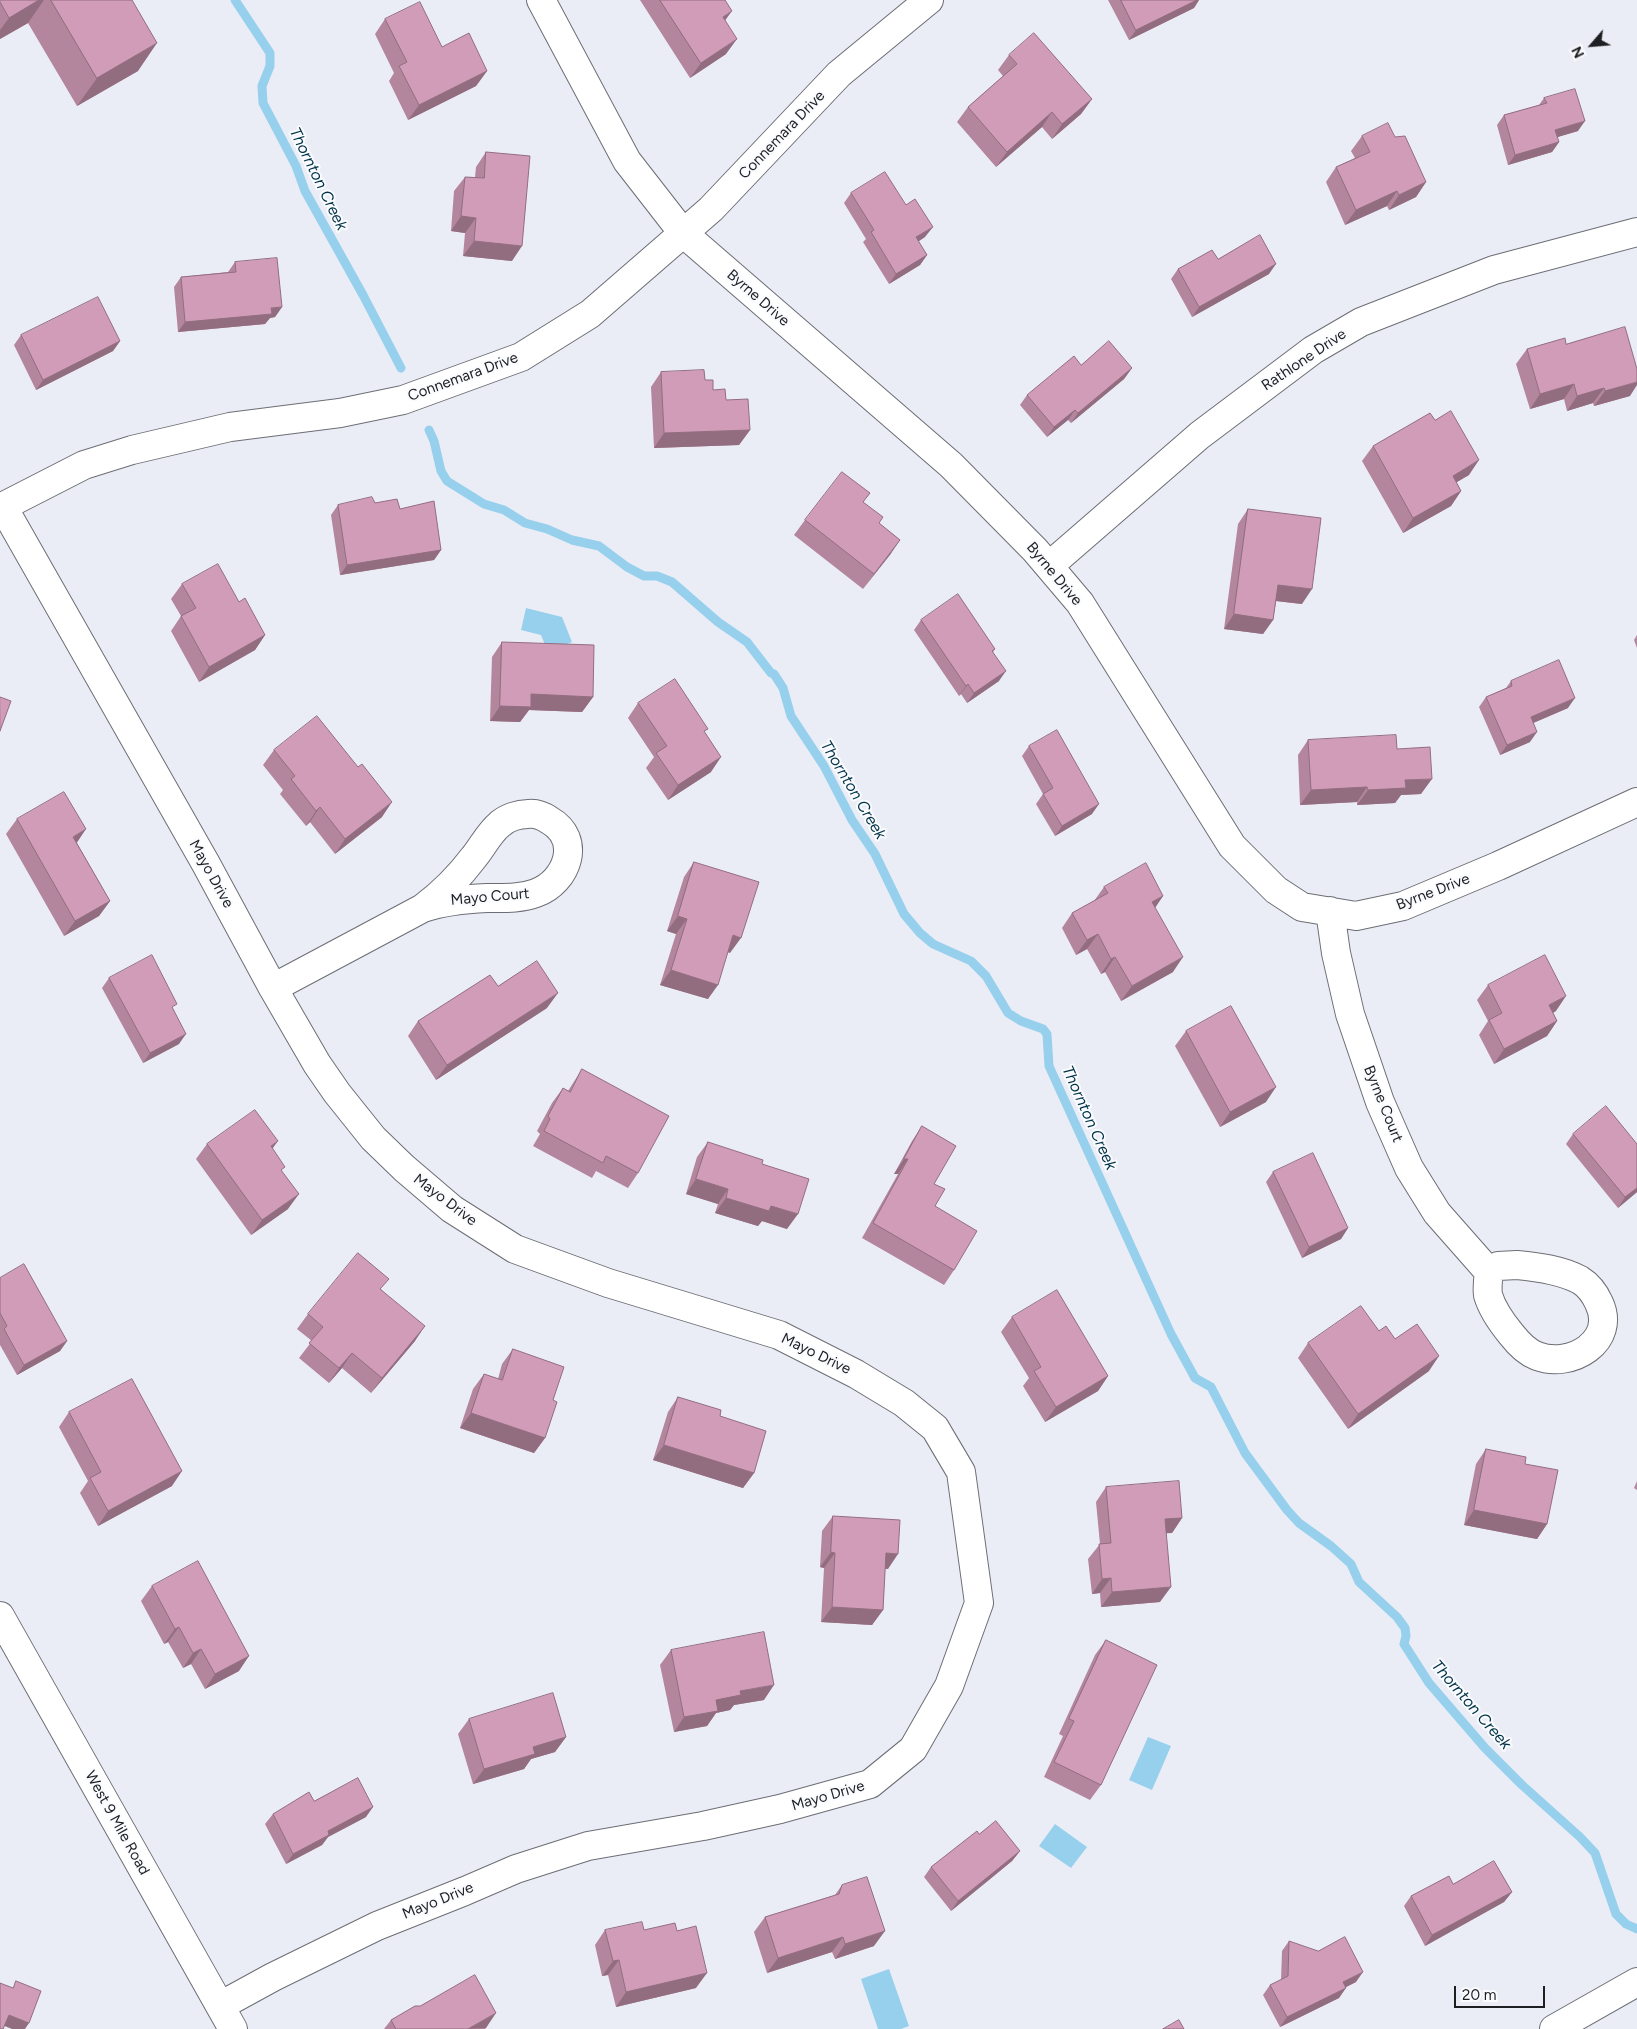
<!DOCTYPE html>
<html>
<head>
<meta charset="utf-8">
<style>
  body { margin:0 }
  #map { position:relative; width:1637px; height:2029px; overflow:hidden; background:#ebedf6; font-family:Figtree,sans-serif }
  canvas { display:block }
  .north { position:absolute; left:1567px; top:20px; width:50px; height:50px; -webkit-text-stroke:4px #fafbfe; paint-order:stroke; rotate:243deg; font-size:14px; font-weight:700; line-height:20px; text-align:center; color:#1e1f22 }
  .north::after { content:''; display:block; margin:auto; width:18px; height:22px; background:#1e1f22; clip-path:polygon(50% 0,100% 100%,50% 72%,0 100%) }
  .scale { position:absolute; left:1454px; top:1986px; width:91px; height:22px; box-sizing:border-box; border:2px solid #1e1f22; border-top:0; padding-left:6px; font-size:15px; line-height:18px; white-space:nowrap; color:#1e1f22; -webkit-text-stroke:4px #fafbfe; paint-order:stroke }
</style>
</head>
<body>
<div id="map">
<canvas width="1637" height="2029"></canvas>
<div class="north">N</div>
<div class="scale">20 m</div>
</div>
<script>
const c = document.querySelector('canvas').getContext('2d');
c.lineJoin = 'round';
function paint(path, color) {
  c.fillStyle = color;
  c.fill(path, 'evenodd');
}
function stroke(path, color, width, dash) {
  c.strokeStyle = color;
  c.lineWidth = width;
  c.lineCap = dash ? 'butt' : 'round';
  c.setLineDash(dash || []);
  c.stroke(path);
}
function label(font, color, halo, rows, align = 'center') {
  c.font = font + ' Figtree,sans-serif';
  c.lineWidth = 4;
  c.setLineDash([]);
  c.textBaseline = 'middle';
  c.strokeStyle = halo;
  c.fillStyle = color;
  for (const [text, x, y, turn = 0] of rows) {
    c.save();
    c.translate(x, y);
    c.rotate((+turn || 0) * Math.PI / 180);
    c.textAlign = isNaN(turn) ? turn : align;
    if (halo) c.strokeText(text, 0, 0);
    c.fillText(text, 0, 0);
    c.restore();
  }
}
paint(new Path2D(`
  M526,608L562,617L572,642L548,652L541,635L521,630Z
  M1148,1737L1171,1746L1152,1790L1129,1780Z
  M1055,1824L1087,1847L1071,1868L1039,1846Z
  M889,1969L909,2026L901,2029H878L861,1979Z`), '#97d0ed');
stroke(new Path2D(`
  M235,0L270,53V66L262,86L263,103L296,166L305,191L363,295L401,368
  M429,430L434,441L441,471L447,481L484,504L504,510L525,523L547,529L572,540L599,546L627,567L644,576H657L672,582L718,622L747,642L771,673L774,674L783,688L791,716L824,766L852,820L875,854L904,914L920,933L933,944L971,961L986,976L1008,1013L1021,1021L1043,1029L1047,1034L1049,1066L1171,1334L1195,1378L1211,1387L1245,1453L1287,1510L1299,1523L1331,1546L1351,1564L1359,1582L1397,1617L1405,1628L1406,1636L1404,1644L1429,1683L1485,1748L1522,1785L1580,1837L1595,1853L1616,1914L1626,1924L1637,1929`), '#97d0ed', 9);
const minor = new Path2D(`
  M541,0L627,161L683,233L951,465L1035,550L1080,603L1232,846L1276,890L1302,907L1356,916L1403,906L1498,866L1637,802
  M3,507L206,864L273,988L317,1064L337,1093L373,1138L404,1168L452,1209L515,1249L608,1283L779,1335L856,1374L904,1403L935,1428L961,1472L979,1603L949,1686L913,1749L870,1784L780,1809L703,1826L588,1846L516,1869L465,1891L377,1926L273,1977L220,2006
  M0,508L84,465L132,450L230,427L340,413L403,400L521,357L590,314L711,209L839,74L929,0
  M1049,566L1200,435L1313,350L1361,322L1494,270L1637,232
  M1330,911L1336,953L1350,1014L1380,1102L1409,1168L1437,1213L1489,1272
  M273,988L423,908C444,901 464,899 487,898C503,898 520,899 536,893C567,882 583,839 549,820C543,816 535,813 528,814C518,814 507,818 500,824C489,833 483,846 474,857C459,877 443,893 423,908
  M1517,1265C1539,1267 1561,1270 1580,1280C1588,1285 1595,1294 1599,1303C1617,1341 1571,1369 1537,1356C1526,1352 1518,1343 1511,1334C1502,1323 1492,1309 1488,1295C1487,1288 1488,1279 1489,1272L1498,1266Z
  M0,1616L233,2029
  M1554,2029L1637,1982`);
stroke(minor, '#6c6e75', 30);
stroke(minor, '#fff', 28);
paint(new Path2D(`
  M0,0H132L138,71L77,106L28,23L0,39Z
  M640,0H725L726,54L690,78Z
  M1108,0H1199L1194,8L1129,40Z
  M385,19L442,47L487,71L476,86L408,120L389,81L394,73L375,34Z
  M1009,55L1092,99L1081,114L1052,139L1042,127L996,167L957,122L968,107L1003,76L998,70Z
  M1544,98L1578,131L1557,137L1559,142L1552,152L1508,165L1497,125L1504,115L1539,105Z
  M1362,136L1395,137L1426,182L1416,197L1389,210L1387,206L1345,225L1326,182L1336,167L1355,158L1351,151Z
  M486,152L512,261L463,256L465,233L451,231L454,191L465,177H475L476,167Z
  M851,193L925,237L918,241L927,255L920,265L889,284L863,242L866,239L844,203Z
  M1218,259L1269,274L1192,317L1171,279L1178,269Z
  M235,262L282,307L275,317L270,318L265,324L178,332L174,287L181,277L228,272Z
  M21,335L120,341L113,351L36,390L14,345Z
  M1566,344L1630,396L1594,406L1593,403L1567,411L1564,399L1530,409L1516,364L1527,349Z
  M1081,365L1132,368L1124,379L1071,423L1068,420L1047,437L1020,405L1027,395Z
  M661,372L705,380L713,390L726,400L750,430L739,445L654,448L651,387Z
  M1373,446L1469,475L1456,482L1461,491L1451,506L1403,533L1362,461Z
  M870,493L863,502L879,523L900,540L863,589L794,535L805,520Z
  M375,503L400,509L441,550L434,560L340,575L331,515L338,505Z
  M1248,509L1302,604L1276,601L1273,620L1263,634L1224,629L1238,524Z
  M182,584L239,602L265,635L255,650L199,682L171,631L181,616L171,599Z
  M921,620L995,649L993,652L999,681L967,703L961,694L959,696L914,630Z
  M1637,635V648L1634,640Z
  M502,642L593,697L582,712L529,710L520,722L490,721L492,657Z
  M1511,681L1568,708L1533,723L1530,742L1500,755L1479,707L1486,697L1506,688Z
  M638,703L705,733L711,772L668,800L646,768L654,757L628,718Z
  M1308,740L1397,749L1421,794L1401,795L1395,803L1357,805V802L1300,805L1298,755Z
  M1029,746L1092,814L1055,836L1036,804L1043,794L1022,756Z
  M274,750L382,817L335,854L310,822L306,826L280,794L283,790L263,765Z
  M17,819L77,843L110,901L99,916L64,936L6,834Z
  M694,862L730,953L728,952L708,999L660,985L676,934L667,931L684,877Z
  M1104,887L1163,896L1155,907L1173,972L1121,1001L1105,972L1101,974L1087,949L1076,955L1062,928L1072,913L1094,901Z
  M109,978L174,1010L179,1044L143,1063L102,988Z
  M1488,985L1556,1011L1553,1013L1557,1021L1547,1036L1494,1064L1479,1035L1488,1021L1477,1000Z
  M547,1008L436,1080L408,1036L418,1021Z
  M1186,1031L1266,1102L1220,1127L1175,1046Z
  M582,1069L638,1173L628,1188L596,1171L592,1178L533,1146L540,1134L537,1131L552,1103L563,1088L568,1091Z
  M922,1126L934,1184L935,1206L954,1270L944,1285L862,1238L898,1174H894L912,1141Z
  M1573,1134L1637,1144V1192L1618,1208L1566,1144Z
  M708,1142L762,1164L787,1229L762,1221L758,1226L715,1213L718,1204L686,1194L697,1157Z
  M207,1144L272,1149L288,1209L251,1235L196,1159Z
  M1273,1172L1348,1228L1341,1239L1302,1258L1266,1182Z
  M0,1278L67,1341L60,1351L17,1375L0,1345Z
  M381,1289L415,1341L371,1393L342,1368L329,1383L299,1358L312,1341L297,1329L308,1314Z
  M1012,1317L1108,1376L1098,1391L1045,1422L1023,1386L1029,1378L1001,1332Z
  M1379,1331L1395,1339L1429,1371L1348,1429L1298,1358L1308,1343Z
  M513,1349L553,1400L545,1438L534,1453L460,1428L473,1389L484,1374L498,1379L502,1364Z
  M678,1397L720,1416L754,1473L743,1488L653,1460L668,1412Z
  M69,1412L172,1486L98,1526L80,1493L88,1481L59,1427Z
  M1486,1449L1547,1524L1537,1539L1464,1525L1476,1464Z
  M1637,1481V1490L1634,1488Z
  M1106,1487L1182,1518L1172,1533H1166L1160,1602L1101,1607L1100,1593L1092,1594L1088,1559L1100,1544L1096,1502Z
  M833,1516L888,1569L885,1568L883,1610L872,1625L821,1622L824,1568L820,1567L822,1531Z
  M152,1586L239,1671L205,1689L191,1664L183,1668L168,1642L164,1644L141,1601Z
  M1106,1640L1101,1785L1090,1800L1044,1777L1063,1736L1059,1734L1095,1655Z
  M671,1650L764,1700L734,1705L730,1710L716,1713L707,1726L674,1732L660,1665Z
  M469,1719L566,1737L555,1752L531,1759L524,1769L473,1784L458,1734Z
  M314,1801L366,1817L328,1837L322,1845L286,1864L265,1824L273,1814Z
  M979,1834L1020,1851L1012,1861L951,1911L924,1877L931,1867Z
  M1453,1884L1512,1892L1504,1902L1425,1946L1404,1906L1411,1896Z
  M842,1885L874,1946L835,1959L832,1952L767,1973L754,1932L765,1917L835,1895Z
  M605,1930L677,1931L696,1988L616,2007L608,1975L602,1976L595,1945Z
  M1289,1941L1356,1982L1346,1987L1339,1998L1280,2027L1263,1995L1270,1985L1281,1980L1282,1951Z
  M420,2006L486,2028L485,2029H384L391,2020Z`), '#b4869d');
paint(new Path2D(`
  M39,0H44L28,23L0,39V30L9,18Z
  M1197,0H1199L1194,8L1129,40L1136,30Z
  M732,11L721,26L723,17Z
  M737,39L726,54L690,78L701,63Z
  M157,43L138,71L77,106L97,78Z
  M487,71L476,86L408,120L419,105Z
  M1092,99L1081,114L1052,139L1062,124Z
  M1052,112L1042,127L996,167L1007,152Z
  M1585,121L1578,131L1548,140L1555,130Z
  M1559,142L1552,152L1508,165L1515,155Z
  M1426,182L1416,197L1389,210L1399,195Z
  M1397,191L1387,206L1345,225L1356,210Z
  M461,216L476,218L465,233L451,231Z
  M933,227L925,237L909,248L916,237Z
  M474,241L522,246L512,261L463,256Z
  M927,255L920,265L889,284L896,274Z
  M1276,264L1269,274L1192,317L1199,307Z
  M282,307L275,317L270,318L265,324L178,332L185,322Z
  M120,341L113,351L36,390L43,380Z
  M1132,368L1124,379L1071,423L1078,413Z
  M1637,382V385L1630,396L1594,406L1605,391Z
  M1574,384L1564,399L1530,409L1540,394Z
  M1604,388L1593,403L1567,411L1577,396Z
  M1075,410L1068,420L1047,437L1054,427Z
  M750,430L739,445L654,448L664,433Z
  M1479,460L1469,475L1442,491L1453,476Z
  M1461,491L1451,506L1403,533L1413,518Z
  M900,540L890,555L863,589L874,574Z
  M441,550L434,560L340,575L347,565Z
  M1278,585L1312,589L1302,604L1267,600Z
  M1234,614L1273,620L1263,634L1224,629Z
  M265,635L255,650L199,682L209,667Z
  M1006,671L999,681L967,703L974,693Z
  M968,684L961,694L959,696L966,686Z
  M531,694L593,697L582,712L529,710L520,722L490,721L500,706Z
  M1575,698L1568,708L1524,727L1531,717Z
  M1537,732L1530,742L1500,755L1507,745Z
  M721,757L711,772L668,800L678,785Z
  M1432,779L1421,794L1401,795L1395,803L1357,805L1368,790L1405,780Z
  M1367,787L1357,802L1300,805L1311,790Z
  M392,802L382,817L335,854L345,839Z
  M1099,804L1092,814L1055,836L1062,826Z
  M320,807L310,822L306,826L316,811Z
  M86,829L76,844L73,837Z
  M1163,896L1153,911L1152,902Z
  M110,901L99,916L64,936L75,921Z
  M678,916L687,919L676,934L667,931Z
  M1098,934L1087,949L1076,955L1087,940Z
  M733,935L741,938L730,953L723,950Z
  M1115,957L1105,972L1101,974L1111,959Z
  M1183,957L1173,972L1121,1001L1132,986Z
  M671,970L718,985L708,999L660,985Z
  M558,993L547,1008L436,1080L447,1065Z
  M1566,996L1556,1011L1538,1020L1549,1005Z
  M1557,1021L1547,1036L1494,1064L1504,1049Z
  M186,1034L179,1044L143,1063L150,1053Z
  M1276,1087L1266,1102L1220,1127L1230,1112Z
  M278,1141L267,1156L271,1146Z
  M904,1159H908L898,1174H894Z
  M696,1179L728,1189L718,1204L686,1194Z
  M1637,1188V1192L1618,1208L1625,1197Z
  M299,1194L288,1209L251,1235L262,1220Z
  M726,1198L771,1206L798,1214L787,1229L762,1221L758,1226L715,1213Z
  M1348,1228L1341,1239L1302,1258L1309,1247Z
  M425,1326L415,1341L371,1393L382,1378Z
  M67,1341L60,1351L17,1375L24,1365Z
  M352,1353L342,1368L329,1383L339,1368Z
  M1439,1356L1429,1371L1348,1429L1358,1414Z
  M1108,1376L1098,1391L1045,1422L1056,1407Z
  M471,1413L545,1438L534,1453L460,1428Z
  M664,1445L754,1473L743,1488L653,1460Z
  M182,1471L172,1486L98,1526L108,1511Z
  M1474,1510L1547,1524L1537,1539L1464,1525Z
  M1182,1518L1172,1533L1154,1534L1165,1519Z
  M831,1552L835,1553L824,1568L820,1567Z
  M886,1553L898,1554L888,1569L875,1568Z
  M1111,1578L1100,1593L1092,1594L1102,1579Z
  M1171,1587L1160,1602L1101,1607L1112,1592Z
  M832,1607L883,1610L872,1625L821,1622Z
  M179,1627L168,1642L164,1644L175,1629Z
  M201,1649L191,1664L183,1668L193,1653Z
  M249,1656L239,1671L205,1689L215,1674Z
  M774,1685L764,1700L734,1705L730,1710L716,1713L707,1726L674,1732L684,1717L716,1700L740,1691Z
  M566,1737L555,1752L531,1759L524,1769L473,1784L484,1769L533,1747Z
  M373,1807L366,1817L328,1837L322,1845L286,1864L293,1854L328,1831Z
  M1020,1851L1012,1861L951,1911L958,1901Z
  M1512,1892L1504,1902L1425,1946L1432,1935Z
  M885,1931L874,1946L835,1959L845,1944Z
  M843,1937L832,1952L767,1973L778,1958Z
  M619,1960L608,1975L602,1976L613,1961Z
  M1363,1972L1356,1982L1336,1992L1343,1982Z
  M707,1973L696,1988L616,2007L626,1992Z
  M1346,1988L1339,1998L1280,2027L1287,2017Z
  M496,2013L486,2028L468,2029Z
  M9,2015L29,2023L25,2029H12L2,2025Z`), '#926d80');
const building = new Path2D(`
  M0,0H39L9,18L0,2Z
  M51,0H132L157,43L97,78Z
  M660,0H725L732,11L723,17L737,39L701,63Z
  M1121,0H1197L1136,30Z
  M420,2L442,47L469,33L487,71L419,105L399,66L407,62L385,19Z
  M1034,33L1092,99L1062,124L1052,112L1007,152L968,107L1017,64L1009,55Z
  M1575,89L1585,121L1555,130L1559,142L1515,155L1504,115L1547,103L1544,98Z
  M1388,123L1395,137L1405,136L1426,182L1399,195L1397,191L1356,210L1336,167L1370,152L1362,136Z
  M486,152L530,156L522,246L474,241L476,218L461,216L465,177L484,178Z
  M885,172L906,205L915,199L933,227L916,237L927,255L896,274L871,232L874,230L851,193Z
  M1260,235L1276,264L1199,307L1178,269L1212,250L1218,259Z
  M277,258L282,307L271,308L272,314L185,322L181,277L236,272L235,262Z
  M98,297L120,341L43,380L21,335Z
  M1625,327L1637,369V382L1605,391L1604,388L1577,396L1574,384L1540,394L1527,349L1565,338L1566,344Z
  M1109,341L1132,368L1078,413L1075,410L1054,427L1027,395L1074,356L1081,365Z
  M704,370L705,380H713V390L725,389L726,400L748,399L750,430L664,433L661,372Z
  M1451,411L1479,460L1453,476L1461,491L1413,518L1373,446L1430,413L1435,420Z
  M842,472L870,493L863,502L883,517L879,523L900,540L874,574L805,520Z
  M372,497L375,503L397,499L400,509L434,501L441,550L347,565L338,505Z
  M1248,509L1321,518L1312,589L1278,585L1273,620L1234,614Z
  M218,564L239,602L245,598L265,635L209,667L181,616L196,608L182,584Z
  M958,594L995,649L992,651L1006,671L974,693L968,684L966,686L921,620Z
  M502,642L594,645L593,697L531,694V707L500,706Z
  M1559,660L1575,698L1531,717L1537,732L1507,745L1486,697L1512,686L1511,681Z
  M675,679L708,729L704,731L721,757L678,785L656,753L667,746L638,703Z
  M0,697L11,701L0,731Z
  M317,716L358,767L362,764L392,802L345,839L320,807L316,811L291,779L295,776L274,750Z
  M1057,730L1099,804L1062,826L1043,794L1053,788L1029,746Z
  M1396,735L1397,749L1430,747L1432,779L1405,780L1406,788L1368,790L1367,787L1311,790L1308,740Z
  M64,792L86,829L73,837L110,901L75,921L17,819Z
  M694,862L759,882L741,938L733,935L718,985L671,970L687,919L678,916Z
  M1146,863L1163,896L1152,902L1183,957L1132,986L1115,957L1111,959L1098,934L1087,940L1072,913L1108,893L1104,887Z
  M152,955L177,1004L172,1007L186,1034L150,1053L109,978Z
  M1545,955L1566,996L1549,1005L1557,1021L1504,1049L1489,1020L1502,1013L1488,985Z
  M537,961L558,993L447,1065L418,1021L490,975L498,986Z
  M1231,1006L1276,1087L1230,1112L1186,1031Z
  M582,1069L669,1116L638,1173L606,1156L603,1163L544,1131L550,1119L548,1116L563,1088L570,1092Z
  M1606,1106L1637,1144V1188L1625,1197L1573,1134Z
  M255,1110L278,1141L271,1146L285,1167L281,1170L299,1194L262,1220L207,1144Z
  M922,1126L956,1146L934,1184L945,1189L935,1206L977,1231L954,1270L873,1223L908,1159H904Z
  M708,1142L763,1160L762,1164L809,1179L798,1214L771,1206L769,1211L726,1198L728,1189L696,1179Z
  M1313,1153L1348,1228L1309,1247L1273,1172Z
  M358,1253L389,1279L380,1289L425,1326L382,1378L352,1353L339,1368L309,1343L323,1327L308,1314Z
  M24,1264L67,1341L24,1365L4,1329L7,1326L0,1313V1278Z
  M1057,1290L1108,1376L1056,1407L1034,1371L1041,1367L1012,1317Z
  M1361,1306L1379,1331L1386,1326L1395,1339L1417,1324L1439,1356L1358,1414L1308,1343Z
  M513,1349L564,1367L553,1400L557,1402L545,1438L471,1413L484,1374L502,1380Z
  M132,1379L182,1471L108,1511L90,1478L101,1472L69,1412Z
  M678,1397L721,1410L720,1416L766,1431L754,1473L664,1445Z
  M1486,1449L1526,1457L1525,1464L1558,1470L1547,1524L1474,1510Z
  M1179,1481L1182,1518L1165,1519L1171,1587L1112,1592L1111,1578L1102,1579L1099,1544L1111,1543L1106,1487Z
  M833,1516L900,1520L898,1554L886,1553L883,1610L832,1607L835,1553L831,1552Z
  M198,1561L249,1656L215,1674L201,1649L193,1653L179,1627L175,1629L152,1586Z
  M764,1632L774,1685L740,1691L741,1695L716,1700L718,1711L684,1717L671,1650Z
  M1106,1640L1157,1665L1101,1785L1054,1762L1074,1721L1069,1719Z
  M553,1693L566,1737L533,1747L535,1754L484,1769L469,1719Z
  M358,1778L373,1807L328,1831L329,1835L293,1854L273,1814L309,1792L314,1801Z
  M996,1821L1020,1851L958,1901L931,1867L977,1831L979,1834Z
  M1494,1861L1512,1892L1432,1935L1411,1896L1449,1876L1453,1884Z
  M867,1877L885,1931L845,1944L843,1937L778,1958L765,1917L839,1894L842,1885Z
  M642,1922L644,1930L675,1923L677,1931L696,1926L707,1973L626,1992L619,1960L613,1961L605,1930Z
  M1345,1937L1363,1972L1343,1982L1346,1988L1287,2017L1270,1985L1288,1976L1289,1941L1318,1951Z
  M475,1975L496,2013L468,2029H396L391,2020L415,2006H420Z
  M16,1981L41,1991L29,2023L9,2015L3,2029H0V1983L13,1988Z
  M1179,2020L1184,2029H1163Z`);
paint(building, '#d19cb7');
stroke(building, '#926d80', 1);
label('15px', '#1e1f22', '#fafbfe', [
  ["Connemara Drive",782,135,-46],
  ["Byrne Drive",758,298,41],
  ["Rathlone Drive",1304,360,-34],
  ["Connemara Drive",463,377,-20],
  ["Byrne Drive",1054,574,50],
  ["Mayo Drive",211,874,61],
  ["Byrne Drive",1433,892,-21],
  ["Mayo Court",490,897,-5],
  ["Byrne Court",1383,1104,68],
  ["Mayo Drive",445,1200,37],
  ["Mayo Drive",816,1354,26],
  ["Mayo Drive",828,1796,-16],
  ["West 9 Mile Road",117,1823,61],
  ["Mayo Drive",438,1901,-22]
]);
label('italic 16px', '#003347', '#fafbfe', [
  ["Thornton Creek",318,179,64],
  ["Thornton Creek",853,790,59],
  ["Thornton Creek",1089,1118,66],
  ["Thornton Creek",1471,1705,49]
]);
</script>
</body>
</html>
